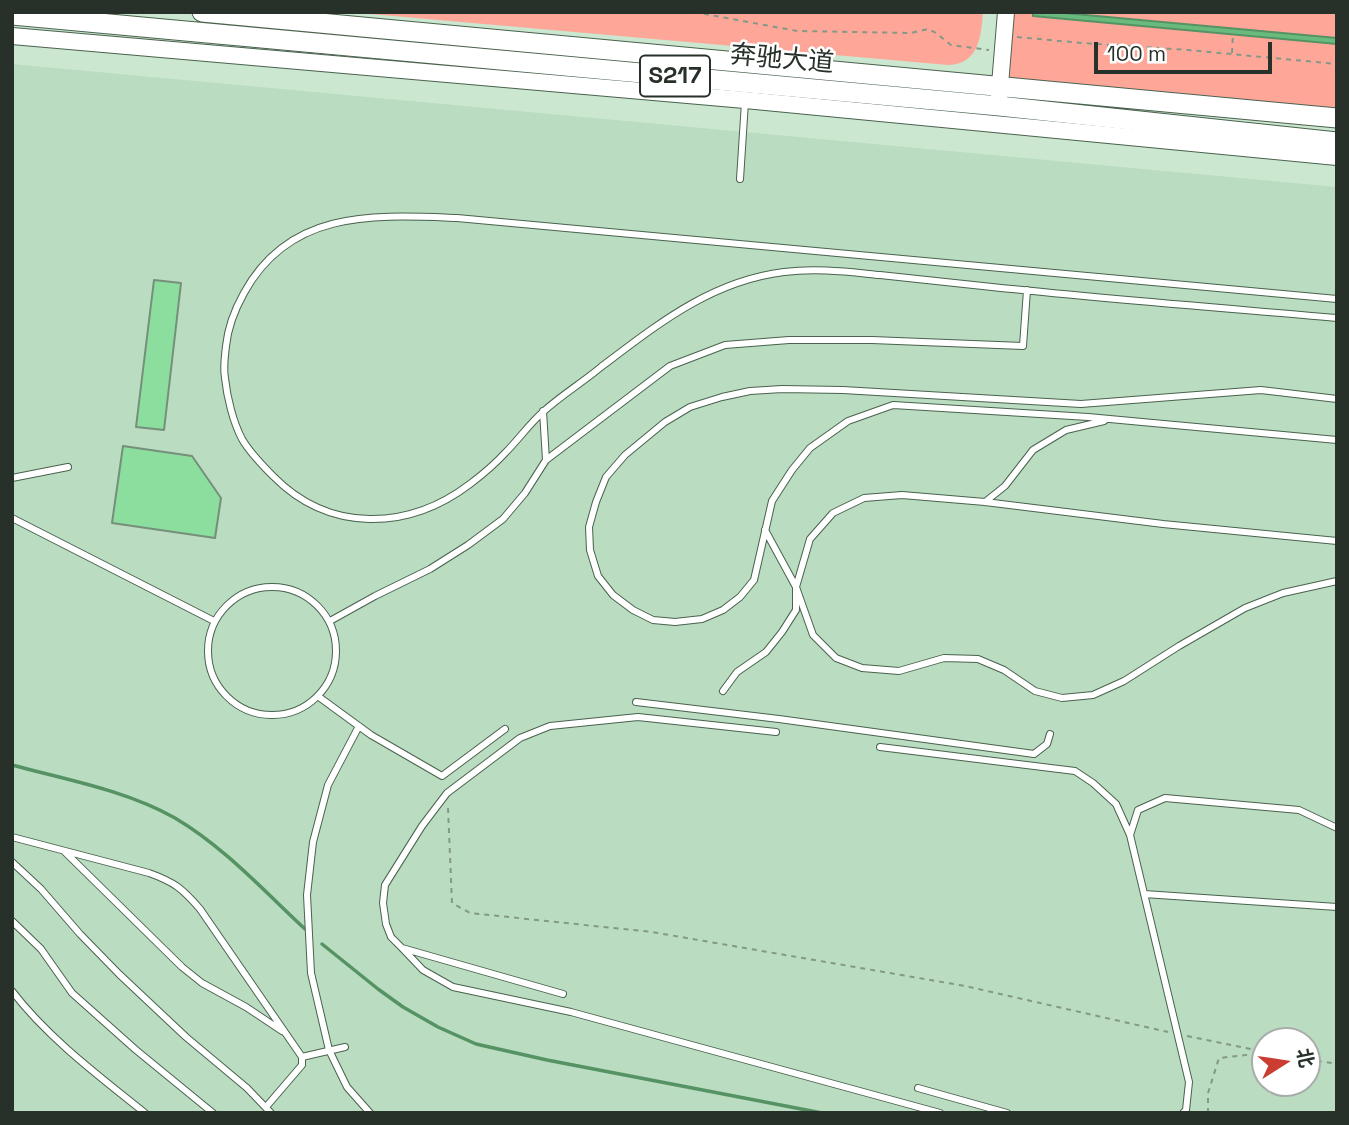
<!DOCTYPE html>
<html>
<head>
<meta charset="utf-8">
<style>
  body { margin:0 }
  #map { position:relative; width:1349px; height:1125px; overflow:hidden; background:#cbe7d0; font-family:"Space Grotesk","Noto Sans SC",sans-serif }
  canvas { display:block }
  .frame { position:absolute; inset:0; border:14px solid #273129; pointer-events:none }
  .north { position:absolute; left:1251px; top:1027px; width:70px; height:70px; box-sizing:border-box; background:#fff; border:2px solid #a9ada9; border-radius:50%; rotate:78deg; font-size:19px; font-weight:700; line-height:28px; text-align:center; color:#273129 }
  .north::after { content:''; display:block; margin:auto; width:24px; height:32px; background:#ca3d30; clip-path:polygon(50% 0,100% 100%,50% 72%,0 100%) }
  .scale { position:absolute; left:1094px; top:42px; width:178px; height:32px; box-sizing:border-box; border:4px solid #273129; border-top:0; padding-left:9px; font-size:21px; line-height:24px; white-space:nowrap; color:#273129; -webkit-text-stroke:5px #fff; paint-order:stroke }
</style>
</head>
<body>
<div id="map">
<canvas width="1349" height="1125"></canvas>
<div class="frame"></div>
<div class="north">北</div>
<div class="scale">100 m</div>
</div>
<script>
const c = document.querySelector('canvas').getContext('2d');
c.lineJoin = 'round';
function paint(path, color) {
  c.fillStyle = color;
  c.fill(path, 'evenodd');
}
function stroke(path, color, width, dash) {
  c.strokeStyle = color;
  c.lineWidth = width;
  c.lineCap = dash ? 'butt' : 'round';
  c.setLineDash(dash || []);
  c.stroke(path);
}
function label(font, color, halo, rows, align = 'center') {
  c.font = font + ' "Space Grotesk","Noto Sans SC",sans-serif';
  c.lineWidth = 5;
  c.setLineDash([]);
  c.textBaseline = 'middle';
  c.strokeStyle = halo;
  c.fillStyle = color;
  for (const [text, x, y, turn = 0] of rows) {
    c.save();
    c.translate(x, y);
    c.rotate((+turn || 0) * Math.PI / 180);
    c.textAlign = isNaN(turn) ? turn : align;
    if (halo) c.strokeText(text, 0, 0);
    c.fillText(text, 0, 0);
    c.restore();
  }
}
paint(new Path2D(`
  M12,64L1337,187V1113H12ZM1265,1041H1307V1083H1265Z`), '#badcc0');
paint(new Path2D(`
  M348,12H983C981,37 979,64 948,65Z
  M1006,12H1337V118L1000,87Z`), '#fea799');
const water = new Path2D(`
  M1033,12H1053L1337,38V44L1033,16Z`);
paint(water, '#69bb7d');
stroke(water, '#559264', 2);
stroke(new Path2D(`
  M12,765C67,780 125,790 175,818C224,847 263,890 305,929
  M322,944L378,989L403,1007L438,1027L476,1044L547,1060L822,1113`), '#559264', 3.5);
const building = new Path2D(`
  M154,280L181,283L164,430L136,427Z
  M123,446L192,456L221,498L215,538L112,523Z`);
paint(building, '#8bde9e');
stroke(building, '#768f7b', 2);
const service = new Path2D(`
  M740,179L745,102
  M1337,299L457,218C374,215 290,209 244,293C235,309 228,327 226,346C225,356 223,367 225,378C227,397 233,422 242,439C250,453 262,465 273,476C329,533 408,531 470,484C482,475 495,464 506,452C519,439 530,423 544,411C562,395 583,382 601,367C658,324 711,281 784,272C817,268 848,272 880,275C918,279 955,283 992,287C1107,299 1222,308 1337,318
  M1337,399L1261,390L1081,404L843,390L782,389L750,391L722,397L690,407L665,422L625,455L606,477L596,502L589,527L590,550L598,576L613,595L633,610L653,620L675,622L702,619L723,610L740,597L754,580L772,501L792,470L810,448L848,421L893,405L1088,417L1337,440
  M546,460L670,366L725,345L789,340H872L1023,346L1027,290
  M12,478L68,467
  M985,502L1005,486L1033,450L1066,430L1104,421
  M12,518L214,621
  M1337,541L1163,524L985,502L902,495L864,498L833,513L810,539L796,587L813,635L836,658L862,668L899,671L944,658L978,659L1004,670L1035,691L1062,698L1093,695L1124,681L1179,646L1245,608L1283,593L1337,581
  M208 651a64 64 0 1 1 128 0a64 64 0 1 1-128 0Z
  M330,621L375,596L430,569L468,545L503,519L525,493L546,460L543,411
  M723,691L737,672L766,652L782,632L796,610V587L765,530
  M319,697L371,735L442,776L505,729
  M636,702L779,719L1034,754L1047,744L1050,734
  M359,726L328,785L313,842L307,895L311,973L329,1050L347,1087L370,1113
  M880,747L1075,771L1093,783L1116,804L1130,835L1189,1082L1186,1110L1183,1113
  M1130,835L1138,810L1165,798L1299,810L1337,828
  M12,837L149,873C174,882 182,888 200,909L302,1057V1065L266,1107
  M65,852L182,967L202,983L246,1007L282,1031
  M12,862L41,889L80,934L119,974L186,1037L247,1088L271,1113
  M1144,894L1337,907
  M12,921L41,949L72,993L136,1050L213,1113
  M402,948L423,970L453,987L571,1012L940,1113
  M12,991C48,1038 99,1076 145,1113
  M563,994L402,948L391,937L386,924L383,903L385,885L422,826L447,793L520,738L550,726L638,717L776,732
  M302,1057L345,1047
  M918,1088L1007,1113`);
const tertiary = new Path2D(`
  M12,36L745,100L1337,157
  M999,97L1006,12`);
const primary = new Path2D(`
  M202,12L1337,118
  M12,15L999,106L1337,142`);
stroke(service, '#4a624e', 8);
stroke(tertiary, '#4a624e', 18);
stroke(primary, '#4a624e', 21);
stroke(new Path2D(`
  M694,12L797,31L911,33L928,29L936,33L951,45L989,50
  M1017,37L1082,43L1188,50L1337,64
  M1232,53L1233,33
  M448,808L452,903L470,913L652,932L965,986L1168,1032
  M1187,1036L1265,1052
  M1307,1059L1337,1064
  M1208,1113V1093L1219,1058L1264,1053`), '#849888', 2, [5, 5]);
stroke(service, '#fff', 6);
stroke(tertiary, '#fff', 16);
stroke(primary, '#fff', 19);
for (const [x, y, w] of [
  [675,76,70]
]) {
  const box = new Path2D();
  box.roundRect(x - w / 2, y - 20.5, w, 41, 5);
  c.fillStyle = '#fff';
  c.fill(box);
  stroke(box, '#273129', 2);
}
label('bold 24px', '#273129', null, [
  ["S217",675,76]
]);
label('26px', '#273129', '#fff', [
  ["奔驰大道",782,60,5]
]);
</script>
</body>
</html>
